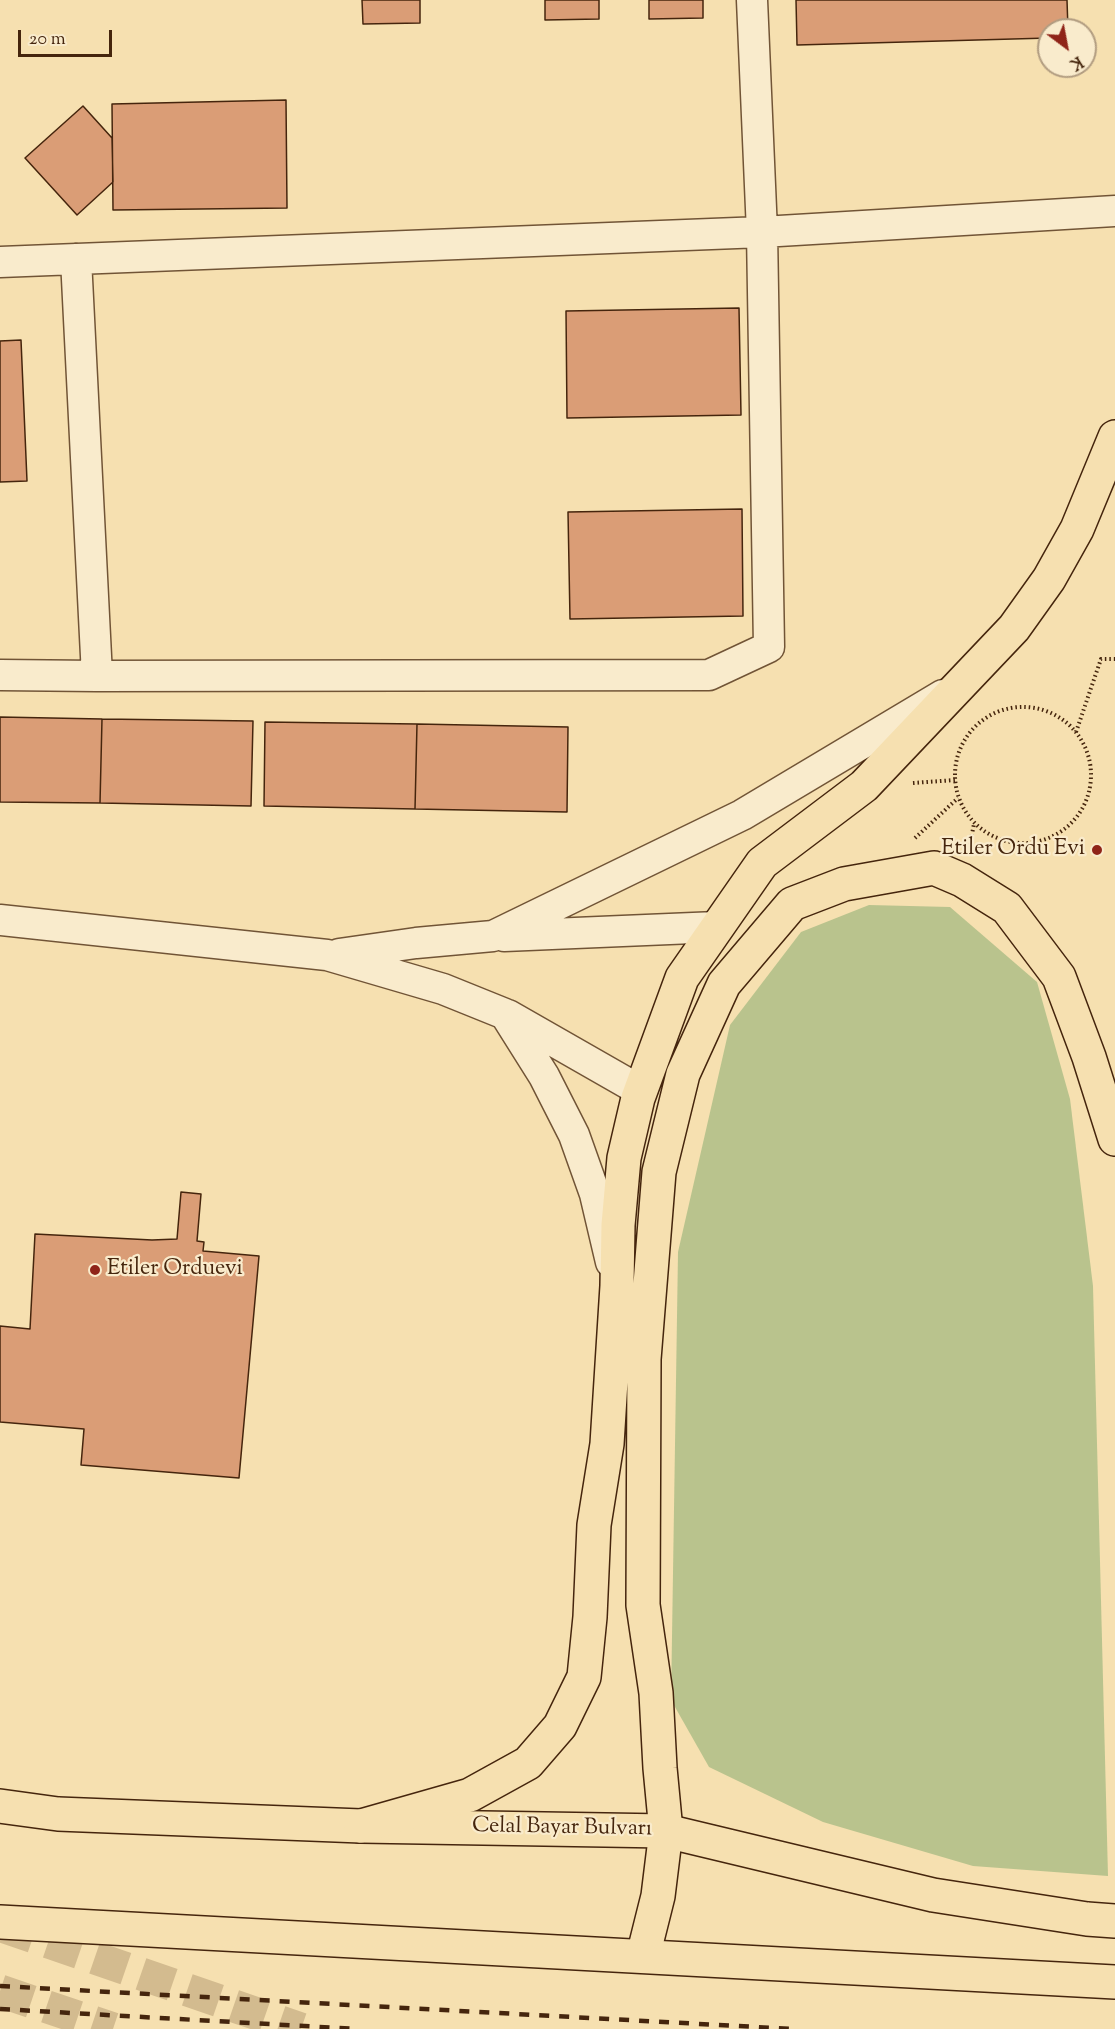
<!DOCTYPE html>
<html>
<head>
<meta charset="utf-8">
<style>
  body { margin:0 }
  #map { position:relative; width:1115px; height:2029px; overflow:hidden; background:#f6e0b0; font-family:"Sorts Mill Goudy",serif }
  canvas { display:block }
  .north { position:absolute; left:1037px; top:18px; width:60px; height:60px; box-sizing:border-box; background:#f9ebcc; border:2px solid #b19c80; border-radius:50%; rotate:148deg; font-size:16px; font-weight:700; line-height:24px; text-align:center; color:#45250d }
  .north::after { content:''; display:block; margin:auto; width:21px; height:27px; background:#8f2418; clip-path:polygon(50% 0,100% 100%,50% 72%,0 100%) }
  .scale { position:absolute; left:18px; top:30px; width:94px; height:27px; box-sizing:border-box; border:3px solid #45250d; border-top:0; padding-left:8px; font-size:18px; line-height:21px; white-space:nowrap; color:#45250d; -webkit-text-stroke:4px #f9ebcc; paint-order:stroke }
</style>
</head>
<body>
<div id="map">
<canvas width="1115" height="2029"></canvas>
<div class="north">K</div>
<div class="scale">20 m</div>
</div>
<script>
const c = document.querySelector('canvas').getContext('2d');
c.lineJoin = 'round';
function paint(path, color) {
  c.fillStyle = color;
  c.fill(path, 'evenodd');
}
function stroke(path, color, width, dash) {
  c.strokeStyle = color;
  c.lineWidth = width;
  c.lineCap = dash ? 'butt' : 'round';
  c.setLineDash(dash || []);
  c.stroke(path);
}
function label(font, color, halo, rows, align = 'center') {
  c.font = font + ' "Sorts Mill Goudy",serif';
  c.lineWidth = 4.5;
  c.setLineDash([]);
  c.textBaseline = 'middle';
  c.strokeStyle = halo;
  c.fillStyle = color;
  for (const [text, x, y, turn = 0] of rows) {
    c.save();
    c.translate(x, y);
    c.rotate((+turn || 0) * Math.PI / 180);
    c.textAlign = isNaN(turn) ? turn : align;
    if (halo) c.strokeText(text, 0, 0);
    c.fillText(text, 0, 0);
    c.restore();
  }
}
paint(new Path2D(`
  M869,905L950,907L1037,982L1070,1099L1093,1286L1108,1876L973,1866L823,1822L709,1767L671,1700L678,1252L730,1025L801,932Z`), '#b9c38d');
const building = new Path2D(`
  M362,0H420V23L363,24Z
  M545,0H599V19L545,20Z
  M649,0H703V18L649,19Z
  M796,0H1067L1068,30H1049V38L797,45Z
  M286,100L287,208L113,210L112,104Z
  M83,106L112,138L113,182L77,215L25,158Z
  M739,308L741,415L567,418L566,311Z
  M21,340L27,481L0,482V341Z
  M742,509L743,616L570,619L568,512Z
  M0,717L102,719L100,803L0,802Z
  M102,719L253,721L251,806L100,803Z
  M265,722L417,724L415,809L264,806Z
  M417,724L568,727L567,812L415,809Z
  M181,1192L201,1194L197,1241L204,1242L203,1251L259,1256L239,1478L81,1465L84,1429L0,1422V1326L30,1329L35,1234L152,1240L177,1239Z`);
paint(building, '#da9d76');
stroke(building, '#45250d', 1.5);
stroke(new Path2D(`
  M2,1926L301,2029
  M0,1991L113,2029`), '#d3bb8f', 33, [33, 16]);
const minor = new Path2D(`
  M76,259L97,676L709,675L769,647L762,232L752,0
  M0,262L762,232L1115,211
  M0,675L97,676
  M0,920L327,955L443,989L505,1014L544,1076L574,1135L595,1194L611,1262
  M504,936L717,927
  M339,954L416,943L493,936L742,815L943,695
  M508,1015L641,1091`);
const major = new Path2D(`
  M0,1806L58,1814L361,1826L666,1831L933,1895L1087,1919L1115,1921
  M0,1922L1115,1982`);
const highway = new Path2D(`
  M361,1826L470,1795L528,1763L560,1726L584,1677L590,1617L594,1525L607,1444L617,1286L618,1225L624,1158L638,1098L682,978L762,863L864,786L1014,628L1049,579L1077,529L1115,437
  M643,1956L658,1896L666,1831L660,1768L656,1693L643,1605L644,1359L659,1172L683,1074L724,984L792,904L844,884L934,868L962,880L1007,908L1059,977L1089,1057L1115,1139`);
stroke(minor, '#715436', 33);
stroke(major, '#45250d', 36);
stroke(highway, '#45250d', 36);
stroke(new Path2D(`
  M955 775a68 68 0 1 1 136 0a68 68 0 1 1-136 0Z
  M1076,732L1101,659H1115
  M913,783L955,780
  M915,838L958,798
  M969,849L974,824`), '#45250d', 4, [1.5, 3]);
stroke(minor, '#f9ebcc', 30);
stroke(major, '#f6e0b0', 33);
stroke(highway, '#f6e0b0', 33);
stroke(new Path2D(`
  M0,1986L793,2029
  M0,2009L357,2029`), '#45250d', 4.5, [10, 10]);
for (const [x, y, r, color] of [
  [1097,850,6,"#8f2418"],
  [95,1270,6,"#8f2418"]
]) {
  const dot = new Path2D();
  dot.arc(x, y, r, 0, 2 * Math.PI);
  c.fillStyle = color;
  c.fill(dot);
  stroke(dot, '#f9ebcc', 2);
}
label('22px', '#45250d', '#f9ebcc', [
  ["Etiler Ordu Evi",1085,850],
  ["Etiler Orduevi",107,1270,"left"]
], 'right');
label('22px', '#45250d', '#f9ebcc', [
  ["Celal Bayar Bulvarı",562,1829,1]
]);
</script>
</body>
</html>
